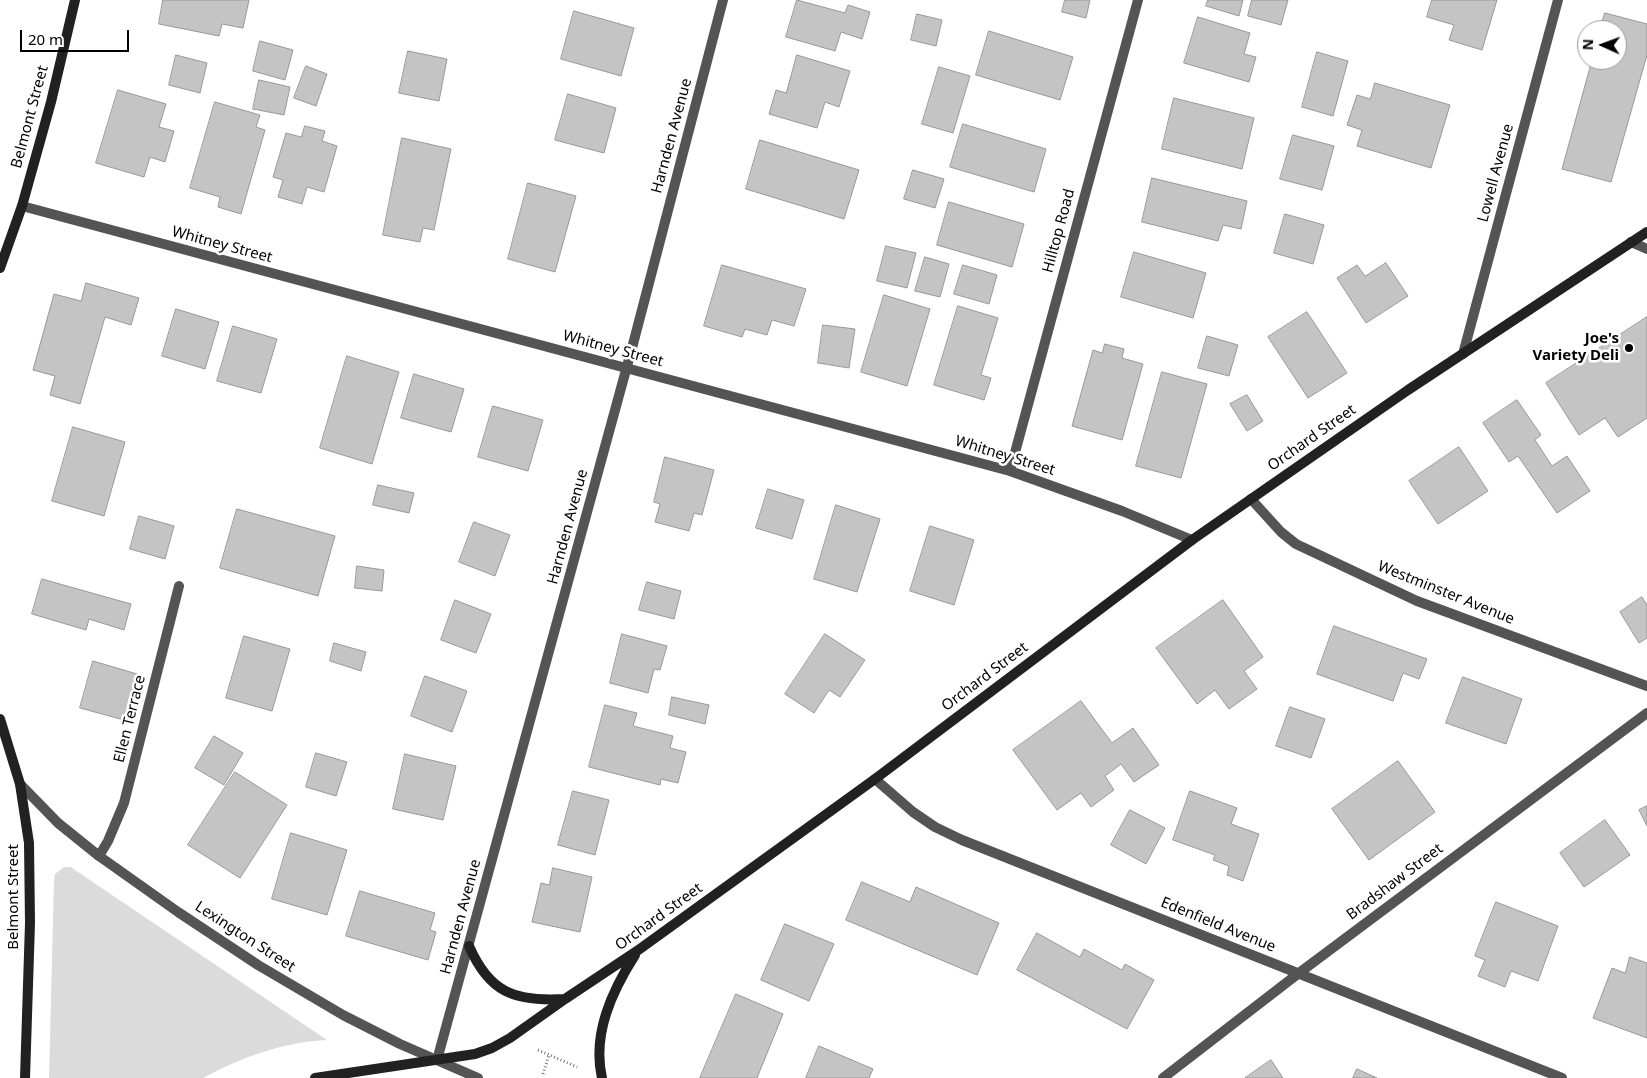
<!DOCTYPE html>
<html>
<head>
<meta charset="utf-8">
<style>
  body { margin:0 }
  #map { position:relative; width:1647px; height:1078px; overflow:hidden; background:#fff; font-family:"Noto Sans",sans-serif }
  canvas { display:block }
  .north { position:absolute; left:1577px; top:20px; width:50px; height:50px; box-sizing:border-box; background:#fff; border:1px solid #999; border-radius:50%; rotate:272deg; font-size:14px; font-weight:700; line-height:20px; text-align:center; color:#000 }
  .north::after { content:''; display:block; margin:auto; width:18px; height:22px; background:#000; clip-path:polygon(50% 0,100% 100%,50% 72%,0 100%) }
  .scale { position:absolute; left:20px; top:30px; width:109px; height:22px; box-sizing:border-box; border:2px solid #000; border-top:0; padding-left:6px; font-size:15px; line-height:18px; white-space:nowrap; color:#000; -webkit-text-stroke:4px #fff; paint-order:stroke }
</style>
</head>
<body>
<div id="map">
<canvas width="1647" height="1078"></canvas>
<div class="north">N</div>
<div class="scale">20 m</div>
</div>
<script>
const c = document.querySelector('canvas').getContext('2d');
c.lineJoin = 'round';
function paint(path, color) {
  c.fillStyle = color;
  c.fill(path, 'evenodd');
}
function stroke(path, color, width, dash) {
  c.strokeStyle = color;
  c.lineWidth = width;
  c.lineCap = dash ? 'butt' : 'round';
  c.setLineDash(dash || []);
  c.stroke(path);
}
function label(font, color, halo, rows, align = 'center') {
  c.font = font + ' "Noto Sans",sans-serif';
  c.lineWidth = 5;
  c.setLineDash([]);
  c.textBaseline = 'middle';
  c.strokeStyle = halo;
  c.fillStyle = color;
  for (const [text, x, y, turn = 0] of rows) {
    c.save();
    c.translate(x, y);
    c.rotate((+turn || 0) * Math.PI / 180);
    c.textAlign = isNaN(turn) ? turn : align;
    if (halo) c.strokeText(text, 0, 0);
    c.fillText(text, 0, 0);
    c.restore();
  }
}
paint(new Path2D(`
  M64,867H71L75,870L327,1040C284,1042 242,1057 203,1078H49L54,881L55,874Z`), '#dbdbdb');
const building = new Path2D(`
  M163,0H249L243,28L222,24L219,36L159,24Z
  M797,0L845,13L848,5L870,12L862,39L841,32L835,51L786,37Z
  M1065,0H1090L1086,18L1062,12Z
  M1208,0H1243L1239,16L1206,6Z
  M1252,0H1288L1281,25L1248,16Z
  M1432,0H1497L1482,50L1449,40L1454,25L1427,17Z
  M574,11L634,28L621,76L561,59Z
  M1605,13L1647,24V55L1611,182L1562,169L1592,60H1617V30H1600Z
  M917,14L942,20L936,46L911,40Z
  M1198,17L1250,33L1244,54L1256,57L1249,82L1184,63Z
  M989,31L1073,57L1060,100L976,75Z
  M260,41L293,50L285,80L253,71Z
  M408,51L447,59L439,101L399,93Z
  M1317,52L1348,61L1333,116L1302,107Z
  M176,55L207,63L200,93L169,85Z
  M797,55L850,71L839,107L825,102L817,128L769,114L776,90L786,93Z
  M306,66L327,74L316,106L294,98Z
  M939,67L970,76L953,133L922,124Z
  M259,80L290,87L284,115L253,109Z
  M1375,83L1450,105L1431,168L1357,146L1362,130L1347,125L1357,95L1370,99Z
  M118,90L166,104L159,127L174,131L165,162L150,157L144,177L96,163Z
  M568,94L616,108L604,153L555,140Z
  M1174,98L1254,118L1242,169L1162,149Z
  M215,102L260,115L256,127L265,130L241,214L218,207L220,197L190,188Z
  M963,124L1046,149L1034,192L950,167Z
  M305,126L325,131L322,141L337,146L324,192L307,187L302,204L278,197L283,180L273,177L286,133L301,137Z
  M1293,135L1334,146L1322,190L1280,179Z
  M402,138L451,149L434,230L423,228L420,242L383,235Z
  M760,140L859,170L844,219L746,189Z
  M913,170L944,179L935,208L904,199Z
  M1152,178L1247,201L1241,229L1223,225L1218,241L1142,222Z
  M528,183L576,196L555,272L508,259Z
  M949,202L1024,224L1012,267L937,245Z
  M1285,214L1324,225L1313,264L1274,253Z
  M886,246L916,253L907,288L877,281Z
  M1134,252L1206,273L1193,318L1121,297Z
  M925,257L949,264L940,297L915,291Z
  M1386,263L1408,296L1366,323L1337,278L1357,265L1365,276Z
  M722,265L806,289L794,326L772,320L767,335L745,329L742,337L704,326Z
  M963,265L997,275L989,304L954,294Z
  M86,283L139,298L131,325L105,317L80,404L50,395L55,376L33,370L54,294L81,301Z
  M884,295L930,309L907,386L861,372Z
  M958,306L998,318L981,375L991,378L984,400L934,385Z
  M176,309L219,322L205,369L162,356Z
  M1307,312L1347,373L1308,398L1268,337Z
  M1647,317V418L1618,437L1605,418L1579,435L1546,383Z
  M823,325L855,329L849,368L818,363Z
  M233,326L277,339L261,393L217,381Z
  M1207,336L1238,345L1229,376L1198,368Z
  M1105,344L1124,349L1122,358L1143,364L1122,440L1072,426L1093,350L1102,353Z
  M347,356L399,372L372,464L320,448Z
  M1162,372L1207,384L1181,478L1136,466Z
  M414,374L464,389L451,432L401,418Z
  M1247,395L1263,421L1247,431L1230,404Z
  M1517,400L1541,435L1535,440L1552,466L1567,456L1590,491L1557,513L1518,456L1509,462L1483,423Z
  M493,406L543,420L528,471L478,457Z
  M73,427L125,442L104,516L52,501Z
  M1459,447L1488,491L1438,524L1409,481Z
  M665,457L714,470L702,515L694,513L689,531L655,522L660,504L654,502Z
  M378,485L414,493L409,513L373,505Z
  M768,489L804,500L792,539L756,528Z
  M836,505L880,519L857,592L814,579Z
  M237,509L335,536L318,596L220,568Z
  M139,516L174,526L165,559L130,549Z
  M474,522L510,535L495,576L459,562Z
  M930,526L974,540L954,605L910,591Z
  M357,566L384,570L382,591L355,588Z
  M42,579L131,604L124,630L89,619L86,630L32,614Z
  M647,582L681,591L674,619L639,610Z
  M1642,597L1647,605V638L1639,643L1620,612Z
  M455,600L491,614L476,653L441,640Z
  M1223,600L1263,657L1244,671L1257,689L1229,709L1215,690L1197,704L1156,648Z
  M1334,626L1427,659L1419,679L1403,673L1393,701L1317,674Z
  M622,634L667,646L660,670L654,669L648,693L610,683Z
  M825,634L865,660L840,697L829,690L814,713L785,694Z
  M244,636L290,649L272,711L226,698Z
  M334,643L366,652L361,671L330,661Z
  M93,661L137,674L124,720L80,708Z
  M425,676L467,691L452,732L411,716Z
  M1463,677L1522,699L1506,744L1446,723Z
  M672,697L709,705L705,724L669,715Z
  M1081,701L1112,743L1133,728L1159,765L1134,782L1121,764L1105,776L1114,790L1091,807L1081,793L1057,810L1013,750Z
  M605,705L637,713L633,726L673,736L670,748L686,752L678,783L661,779L660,785L589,767Z
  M1290,707L1325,719L1311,758L1276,746Z
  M214,736L243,753L224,785L195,768Z
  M316,753L347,762L336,796L306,787Z
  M405,754L456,766L443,820L393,809Z
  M1398,761L1435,812L1369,860L1332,809Z
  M235,772L287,805L240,878L188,845Z
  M573,791L609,800L595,855L558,845Z
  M1190,791L1237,808L1231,824L1259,834L1243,881L1227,875L1229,866L1213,860L1215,855L1173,840Z
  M1647,806V826L1639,810Z
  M1130,810L1165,828L1146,864L1111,845Z
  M1605,820L1630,855L1584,887L1560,853Z
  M291,833L347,850L327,915L272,899Z
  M553,868L592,877L580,932L532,922L541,883L549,885Z
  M862,882L910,902L916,887L999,923L977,975L846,920Z
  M360,891L435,913L430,930L436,932L428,960L346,936Z
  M1496,902L1558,926L1538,981L1511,971L1505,987L1478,976L1485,960L1475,956Z
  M785,924L834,944L809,1001L761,980Z
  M1037,933L1080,957L1084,949L1122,970L1125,964L1154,980L1127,1029L1017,970Z
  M1630,957L1647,963V1038L1593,1018L1612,968L1625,973Z
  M736,994L783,1014L757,1078H700Z
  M819,1046L873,1069L869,1078H806Z
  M1271,1060L1283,1078H1245Z
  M1357,1069L1377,1078H1353Z`);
paint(building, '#c4c4c4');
stroke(building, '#989898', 1);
stroke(new Path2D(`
  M538,1050L577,1067
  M543,1074L549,1055`), '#767676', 3, [1, 2.5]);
stroke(new Path2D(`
  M22,206L1010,471L1122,511L1192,540
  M1631,242L1647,249
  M1463,354L1558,0
  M1010,471L1138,0
  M1251,499L1281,532L1296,544L1417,601L1647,686
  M875,779L913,812L935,827L962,840L1562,1078
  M99,856L108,841L124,803L179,586
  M437,1060L632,348L723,0
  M1163,1078L1299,973L1647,713`), '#545454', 10);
stroke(new Path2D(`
  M20,784L58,823L99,856L178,912L258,965L343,1015L400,1044L478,1078`), '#545454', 10);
stroke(new Path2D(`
  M0,268L22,206L51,102L75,0
  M0,719L20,784L29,843L30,923L25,1078
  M469,946C489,992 514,1002 564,999
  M315,1078L475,1054L492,1048L510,1038L565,999L637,951L875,779L1192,540L1408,390L1647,232
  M602,1078C592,1034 612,991 635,955`), '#212121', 10);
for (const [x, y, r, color] of [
  [1629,348,5,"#000"]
]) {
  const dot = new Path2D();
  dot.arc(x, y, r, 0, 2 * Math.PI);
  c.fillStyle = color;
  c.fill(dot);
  stroke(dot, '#fff', 2);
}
label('15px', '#000', '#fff', [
  ["Belmont Street",30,117,-75],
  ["Harnden Avenue",672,136,-75],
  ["Lowell Avenue",1496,173,-75],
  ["Hilltop Road",1059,231,-75],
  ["Whitney Street",222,245,15],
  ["Whitney Street",613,349,15],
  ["Orchard Street",1312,438,-35],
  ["Whitney Street",1005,456,17],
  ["Harnden Avenue",568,527,-75],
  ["Westminster Avenue",1446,593,22],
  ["Orchard Street",985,677,-37],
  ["Ellen Terrace",130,719,-76],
  ["Bradshaw Street",1395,882,-37],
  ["Belmont Street",14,897,-90],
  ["Harnden Avenue",461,917,-75],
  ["Orchard Street",659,917,-36],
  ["Edenfield Avenue",1218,925,22],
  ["Lexington Street",245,937,33]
]);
label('bold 15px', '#000', '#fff', [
  ["Joe's",1619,339],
  ["Variety Deli",1619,356]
], 'right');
</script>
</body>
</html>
